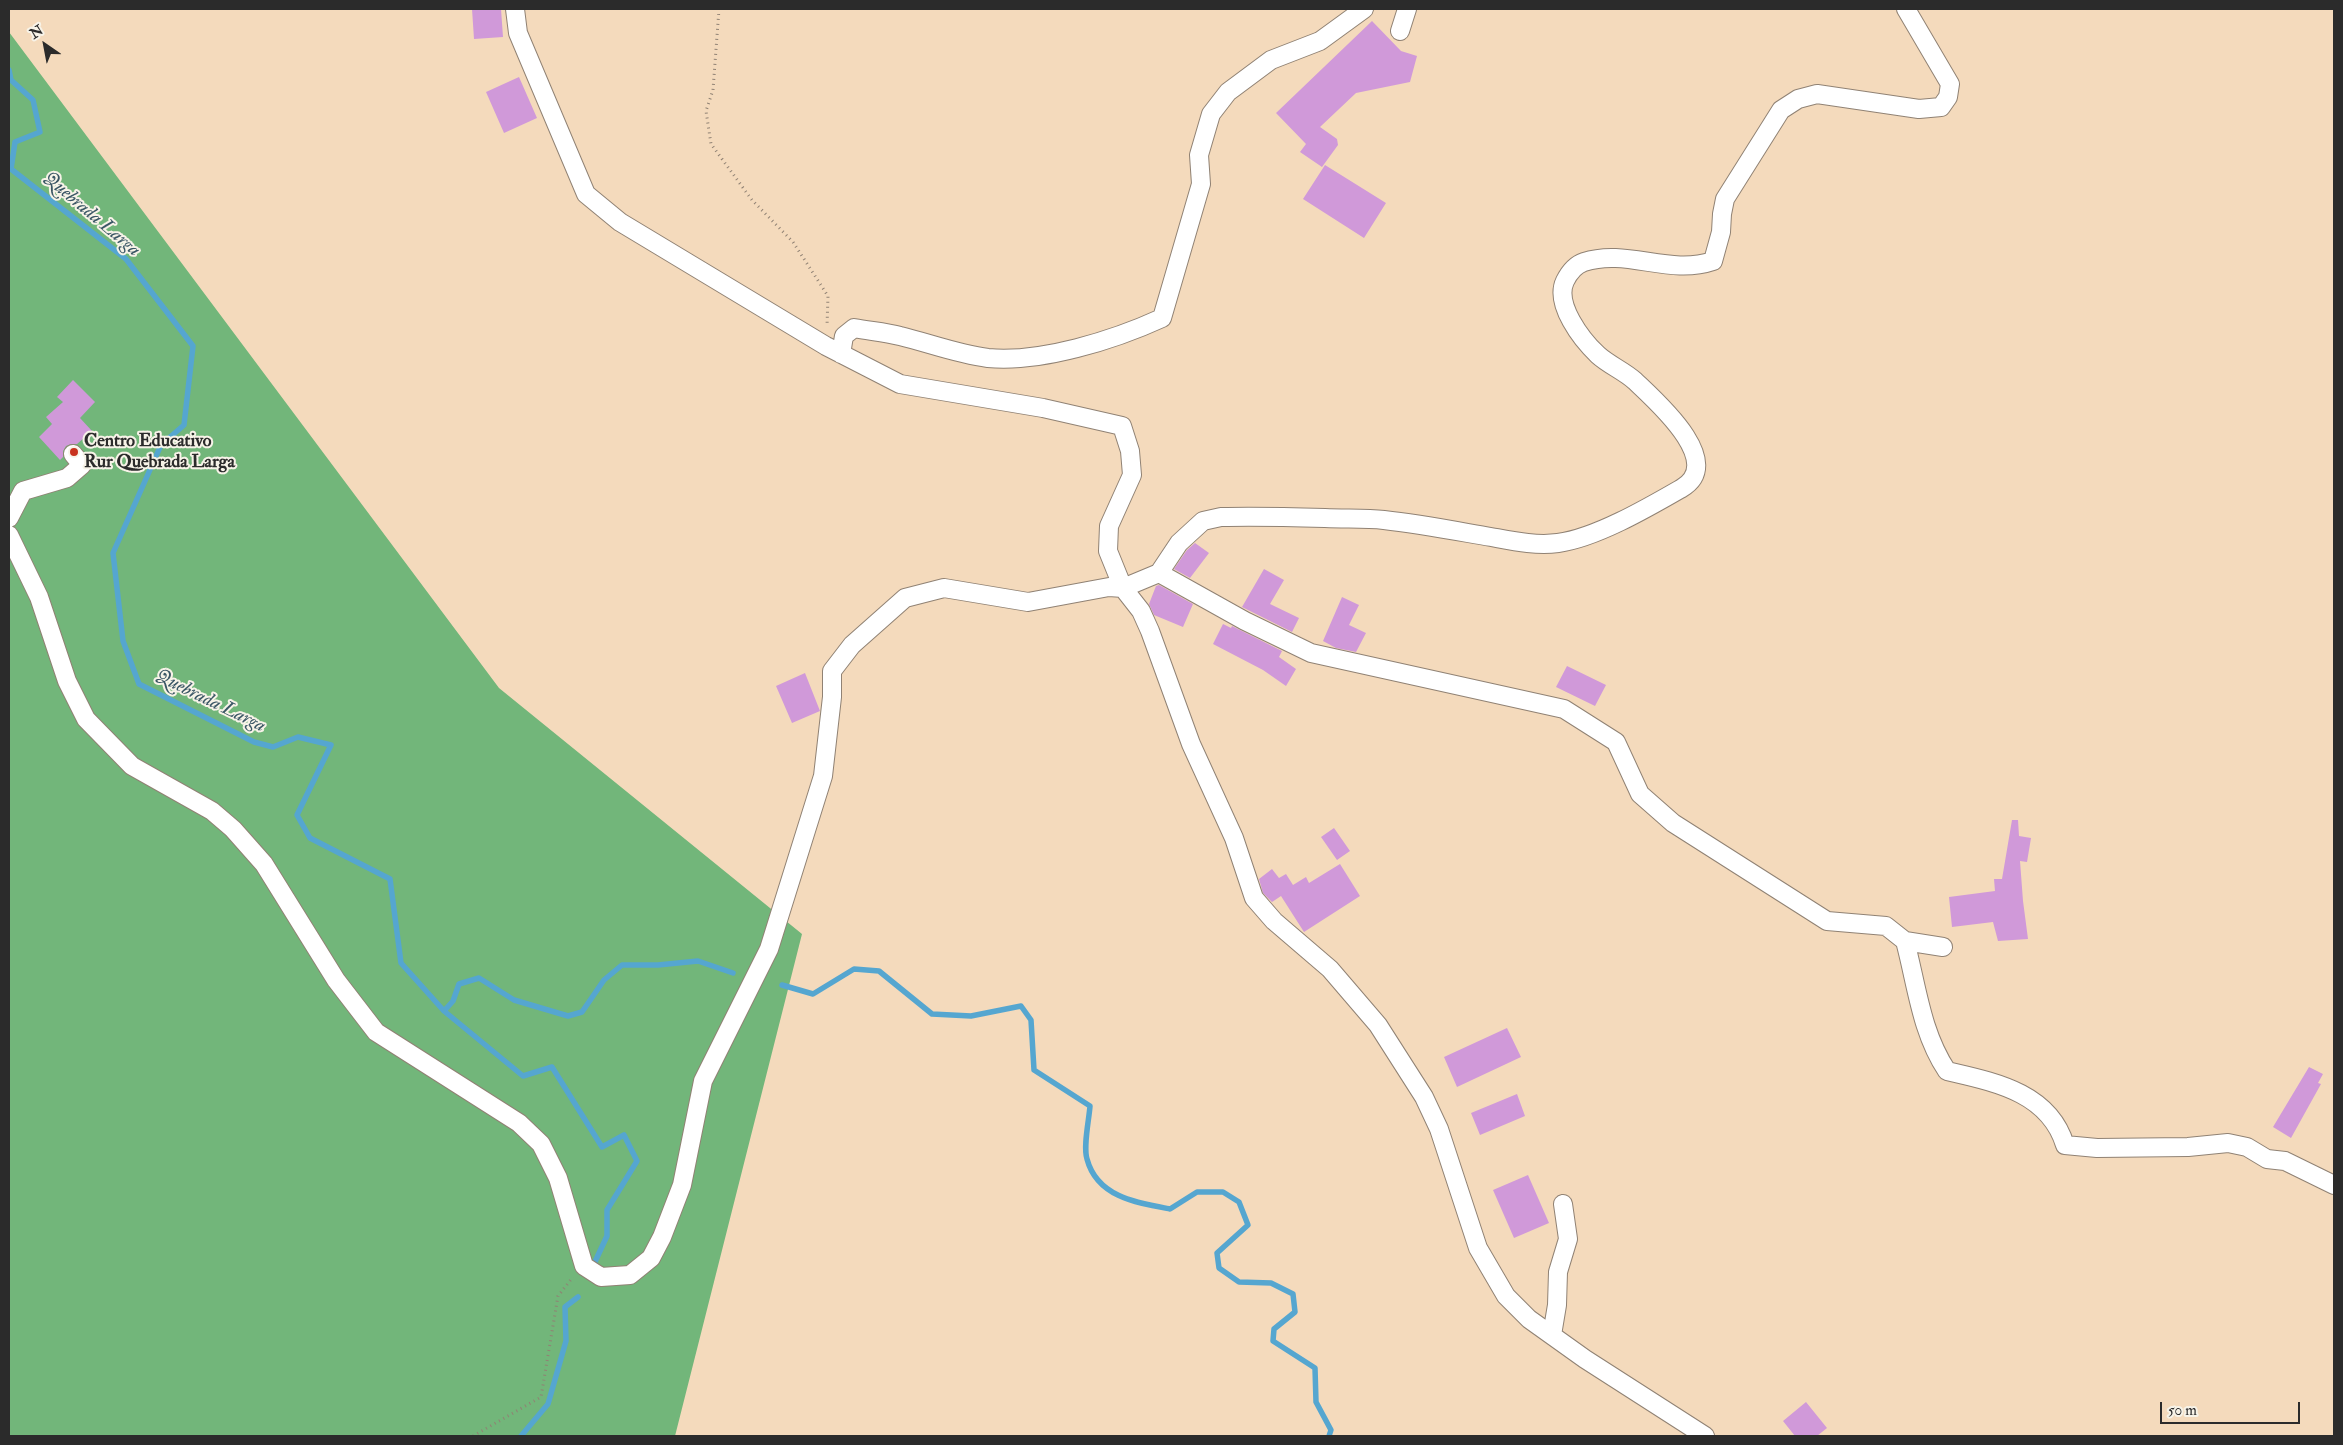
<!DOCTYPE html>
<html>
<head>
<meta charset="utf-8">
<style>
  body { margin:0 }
  #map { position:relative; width:2343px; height:1445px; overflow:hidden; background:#f4dabc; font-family:"IM FELL Double Pica",serif }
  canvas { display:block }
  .frame { position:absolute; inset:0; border:10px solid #2b2b2b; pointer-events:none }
  .north { position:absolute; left:20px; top:20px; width:50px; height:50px; -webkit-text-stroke:4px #f7f3e8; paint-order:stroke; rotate:327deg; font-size:14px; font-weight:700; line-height:20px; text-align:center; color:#2b2b2b }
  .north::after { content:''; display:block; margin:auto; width:18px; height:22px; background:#2b2b2b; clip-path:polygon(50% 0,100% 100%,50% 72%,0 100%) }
  .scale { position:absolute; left:2160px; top:1402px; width:140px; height:22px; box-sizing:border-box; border:2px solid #2b2b2b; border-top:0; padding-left:6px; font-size:15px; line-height:18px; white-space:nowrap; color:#2b2b2b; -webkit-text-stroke:4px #f7f3e8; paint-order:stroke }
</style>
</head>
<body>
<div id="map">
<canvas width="2343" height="1445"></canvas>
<div class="frame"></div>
<div class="north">N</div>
<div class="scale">50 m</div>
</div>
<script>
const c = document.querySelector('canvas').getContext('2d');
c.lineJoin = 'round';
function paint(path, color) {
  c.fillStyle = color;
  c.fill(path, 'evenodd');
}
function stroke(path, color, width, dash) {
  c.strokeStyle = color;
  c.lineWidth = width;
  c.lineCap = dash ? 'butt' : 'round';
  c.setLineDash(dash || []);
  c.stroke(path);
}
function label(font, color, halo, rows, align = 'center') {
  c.font = font + ' "IM FELL Double Pica",serif';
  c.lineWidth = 4;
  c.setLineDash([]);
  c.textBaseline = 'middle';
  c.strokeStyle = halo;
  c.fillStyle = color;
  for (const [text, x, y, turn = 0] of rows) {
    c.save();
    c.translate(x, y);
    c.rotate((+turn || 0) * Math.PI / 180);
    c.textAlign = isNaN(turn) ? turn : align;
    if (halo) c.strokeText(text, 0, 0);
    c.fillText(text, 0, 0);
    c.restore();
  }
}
paint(new Path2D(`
  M9,32L499,688L802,934L675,1436H9Z`), '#72b67a');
stroke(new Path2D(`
  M9,70L11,80L33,100L40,132L15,142L11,169L126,259L193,346L184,425L161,445L113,553L123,641L139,684L254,742L273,747L298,737L331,745L297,815L310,838L390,879L401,963L444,1011L523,1076L552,1067L602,1147L624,1135L637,1161L607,1210V1236L593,1266
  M782,985L813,994L854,969L879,971L932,1014L971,1016L1021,1006L1031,1020L1034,1070L1090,1106C1089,1120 1083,1147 1087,1159C1097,1197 1137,1203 1170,1209L1197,1192H1223L1239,1202L1248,1225L1217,1253L1219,1268L1239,1282L1271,1283L1293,1294L1295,1312L1274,1329L1273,1341L1315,1368L1316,1402L1331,1430L1329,1436
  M444,1011L453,1001L459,984L479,978L514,1000L568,1016L582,1012L604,980L622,965H658L698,961L733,973
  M521,1436L548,1404L566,1341L565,1307L578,1297`), '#55a6d0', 5.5);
paint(new Path2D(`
  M472,9H501L503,37L474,39Z
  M1372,21L1401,51L1417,56L1410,82L1356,93L1320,127L1337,139L1338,145L1322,167L1300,152L1306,144L1276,113Z
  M519,77L537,118L504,133L486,92Z
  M1325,165L1386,203L1364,238L1303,199Z
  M73,380L95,402L80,418L92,431L77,444H71L66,446L63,451V457L60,460L39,437L52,424L46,417L63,402L57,397Z
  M1195,543L1209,553L1190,578L1174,569L1187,550Z
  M1264,569L1284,580L1270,604L1299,618L1292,632L1242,607Z
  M1159,585L1193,604L1183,627L1154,615L1149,604L1156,586Z
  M1342,597L1359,605L1349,625L1366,633L1356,652L1336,648L1323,641Z
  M1223,624L1231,628L1232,626L1282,651L1279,657L1296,669L1286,686L1263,670L1213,644Z
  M1567,666L1606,685L1595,706L1556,687Z
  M805,673L820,711L792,723L776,686Z
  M2012,820H2018L2019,836L2031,838L2027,862L2020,861L2023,901L2028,939L1998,941L1993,922L1952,927L1949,897L1995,891L1994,879H2002Z
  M1334,828L1350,851L1337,860L1321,837Z
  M1340,864L1360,896L1304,932L1281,896L1272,902L1263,893L1259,879L1272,869L1279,878L1286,874L1293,885L1306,877L1309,883Z
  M1507,1028L1521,1057L1457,1087L1444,1057Z
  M2309,1067L2323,1074L2318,1083L2321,1084L2291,1138L2273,1127Z
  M1517,1094L1525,1116L1480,1135L1471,1113Z
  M1528,1175L1549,1223L1514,1238L1493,1190Z
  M1806,1402L1827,1428L1817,1436H1795L1783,1421Z`), '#d099d9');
const minor = new Path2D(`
  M515,9L518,33L586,194L620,222L826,346L900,384L1043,408L1122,426L1130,451L1132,475L1109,526L1108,551L1123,588L1159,573L1179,543L1203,521L1221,517C1256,516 1291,517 1325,518C1345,519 1365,518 1384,520C1420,524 1456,531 1491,537C1513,541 1536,546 1558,543C1596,538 1649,507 1682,488C1726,462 1656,401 1635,381C1624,371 1609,365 1598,355C1582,340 1554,304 1565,281C1569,273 1575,265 1584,262C1627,248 1669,276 1713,261L1721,232L1722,214L1725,199L1781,110L1798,99L1817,94L1919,109L1941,107L1948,97L1950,84L1906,9
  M1400,31L1407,9
  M841,354L844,336L854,328C869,331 885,332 900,336C929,343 957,354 988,358C1041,363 1114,340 1162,318L1201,184L1199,155L1211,114L1228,92L1271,60L1320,41L1364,9
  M9,518L23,491L67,478L82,465L73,454
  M9,535L39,597L67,681L86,719L132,766L212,811L233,829L264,864L336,980L376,1032L519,1123L541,1144L558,1178L584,1266L601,1277L630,1275L651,1258L662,1237L682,1185L703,1081L769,949L823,776L832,697V671L852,645L905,598L944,588L1028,602L1109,587L1123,588L1141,611L1150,631L1191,744L1234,838L1254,898L1274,921L1330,969L1378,1025L1424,1097L1439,1129L1478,1248L1506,1296L1529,1319L1585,1359L1705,1436
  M1159,573L1245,621L1311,653L1564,709L1616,742L1640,794L1673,823L1827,921L1886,926L1905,941L1943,947
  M1905,941C1917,986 1921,1032 1947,1071C1994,1082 2049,1092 2065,1145L2097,1148L2188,1147L2228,1143L2247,1147L2267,1159L2285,1161L2334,1185
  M1552,1335L1557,1305L1558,1272L1568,1239L1563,1204`);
stroke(minor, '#908274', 20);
stroke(new Path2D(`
  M719,9L713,90L706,111L711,144L752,200L793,242L828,296L827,326
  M473,1436L541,1397L558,1296L573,1277`), '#908274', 3, [1, 4]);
stroke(minor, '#fff', 18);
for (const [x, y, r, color] of [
  [74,452,5,"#c8321e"]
]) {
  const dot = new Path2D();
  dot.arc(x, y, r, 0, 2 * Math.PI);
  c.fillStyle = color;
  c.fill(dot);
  stroke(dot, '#f7f3e8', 2);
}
label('bold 18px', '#2b2b2b', '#f7f3e8', [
  ["Centro Educativo",84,442],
  ["Rur Quebrada Larga",84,463]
], 'left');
label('italic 19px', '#3a5665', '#f7f3e8', [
  ["Quebrada Larga",91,215,40],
  ["Quebrada Larga",210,702,26]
]);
</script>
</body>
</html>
